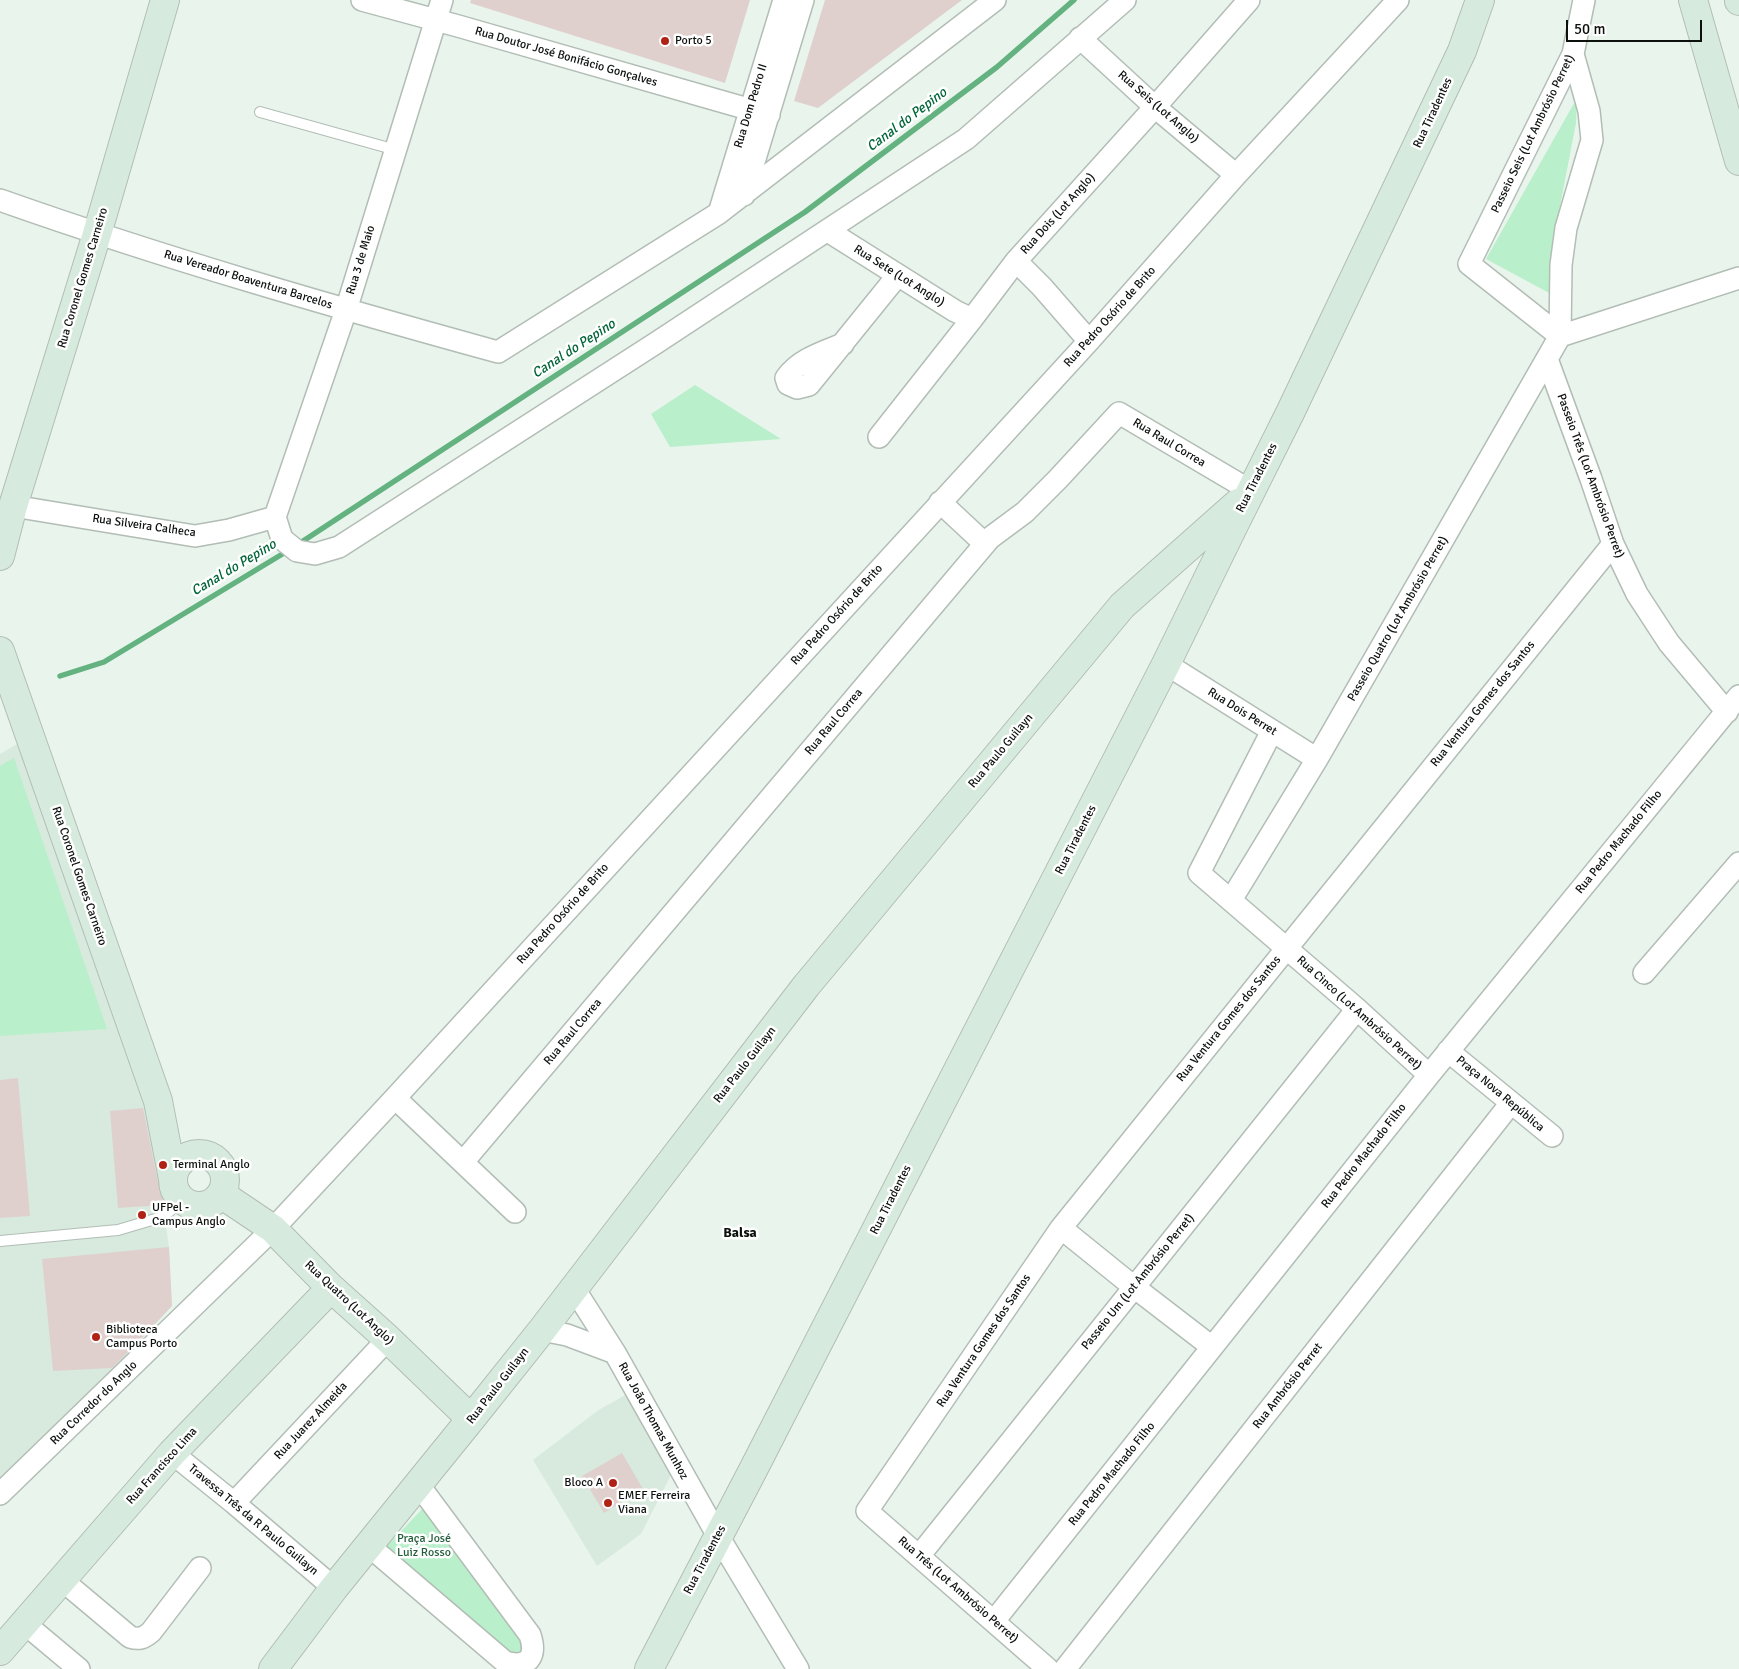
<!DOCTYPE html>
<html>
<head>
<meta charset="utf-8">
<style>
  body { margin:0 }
  #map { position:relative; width:1739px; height:1669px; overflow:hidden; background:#e9f5ec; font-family:Signika,sans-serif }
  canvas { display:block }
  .scale { position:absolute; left:1566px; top:20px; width:136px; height:22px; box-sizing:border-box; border:2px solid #0d110e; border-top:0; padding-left:6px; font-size:15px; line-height:18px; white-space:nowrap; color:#0d110e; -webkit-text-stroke:4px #fff; paint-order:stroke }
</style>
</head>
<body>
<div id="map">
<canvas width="1739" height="1669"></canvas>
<div class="scale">50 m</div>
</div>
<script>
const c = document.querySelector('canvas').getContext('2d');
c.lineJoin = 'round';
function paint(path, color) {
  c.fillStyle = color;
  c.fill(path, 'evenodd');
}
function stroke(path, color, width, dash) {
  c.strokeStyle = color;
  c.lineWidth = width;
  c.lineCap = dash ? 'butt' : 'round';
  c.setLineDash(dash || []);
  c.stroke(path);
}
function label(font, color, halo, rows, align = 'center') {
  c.font = font + ' Signika,sans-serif';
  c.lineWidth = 5;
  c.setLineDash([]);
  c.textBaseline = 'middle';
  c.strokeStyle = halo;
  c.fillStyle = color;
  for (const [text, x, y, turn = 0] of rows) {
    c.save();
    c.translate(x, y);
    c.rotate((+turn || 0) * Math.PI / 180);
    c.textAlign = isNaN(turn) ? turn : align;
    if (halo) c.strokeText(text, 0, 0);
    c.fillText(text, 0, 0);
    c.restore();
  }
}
paint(new Path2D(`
  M17,744L90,933L155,1107L163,1205L169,1247L172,1306L0,1491V754Z
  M627,1394L673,1471L641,1534L597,1566L533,1460L597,1411Z`), '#d8eadd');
paint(new Path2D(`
  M1577,98L1576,123L1554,237L1551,294L1486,259Z
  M695,385L781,439L670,447L651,414Z
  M14,758L107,1029L0,1036V766Z
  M427,1504L523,1639V1652L515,1660L385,1548Z`), '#b9efca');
stroke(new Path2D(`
  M297,545L805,212L997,67L1074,0
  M60,676L104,662L289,550`), '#63b280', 5.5);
paint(new Path2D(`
  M471,0H750L725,83L470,3Z
  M825,0H962L818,108L794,101Z
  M18,1078L30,1216L0,1218V1080Z
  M143,1108L158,1182L162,1190L163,1205L118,1208L110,1111Z
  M169,1247L172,1306L140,1340L112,1368L53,1371L42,1259Z
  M622,1453L643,1489L604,1513L582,1476Z`), '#dfd0ce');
const lane = new Path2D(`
  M260,112L396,150
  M0,1241L118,1230L162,1217L183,1201`);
const street = new Path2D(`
  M362,0L458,26L769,115
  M1080,38L1155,107L1236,175
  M744,195L803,0
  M0,200C164,258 331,306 498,352L719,213L995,0
  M719,213L784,0
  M828,231L955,311L972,319
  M1016,261L1042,287L1089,341
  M1560,336L1469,264L1573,54L1584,0
  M1560,336L1739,278
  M843,344C821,353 800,359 786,378L788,384L797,388L809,385L898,275
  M1547,359L1591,479L1613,544L1637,594L1669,643L1727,712
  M879,437L972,319L1016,261L1155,107L1249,0
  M940,502L985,544
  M13,506L195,536L229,530L275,517
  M275,517L282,539L297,551L315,554L339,547L656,343L966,139L1125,0
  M275,517L346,310L442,0
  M1166,664L1317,759
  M1272,731L1199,873L1357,1009L1429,1075
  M1231,900L1317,759L1560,336L1561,265L1566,228L1592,140L1589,111L1573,54
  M1644,973L1739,863
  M1448,1051L1552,1136
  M395,1098L515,1212
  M463,1162L990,538L1025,512L1058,479L1119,413L1251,491
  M1061,1228L1134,1287L1212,1347
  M573,1287L615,1353L718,1536L798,1669
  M542,1330L567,1335L615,1353
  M172,1453L234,1503L334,1588
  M0,1494L273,1229L395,1098L1089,341L1236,175L1398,0
  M234,1503L388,1339
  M368,1545L505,1662C529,1669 537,1656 530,1635L418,1484
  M919,1556L1357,1009
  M62,1580L130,1637C139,1640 144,1638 151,1632L200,1568
  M994,1621L1429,1075L1739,696
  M24,1623L79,1669
  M1048,1669L867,1511L1061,1228L1613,544
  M1065,1669L1511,1103`);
const secondary = new Path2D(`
  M1693,0L1739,161
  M1739,0V1
  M0,556L13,506L97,234L165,0
  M0,651L158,1101L173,1179
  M173 1180a26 26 0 1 1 52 0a26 26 0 1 1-52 0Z
  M221,1194L273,1229L331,1288L388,1339L471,1419
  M0,1651L172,1453L331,1288
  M273,1669L334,1588L471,1419L542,1330L806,986L1122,606L1238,503
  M649,1669L752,1472L1166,664L1234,525L1290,413L1462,51L1480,0`);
stroke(lane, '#b2bdb5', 12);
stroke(street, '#b2bdb5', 24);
stroke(secondary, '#b2bdb5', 30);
stroke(lane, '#fff', 10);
stroke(street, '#fff', 21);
stroke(secondary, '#d6ebdd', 28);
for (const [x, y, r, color] of [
  [665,41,5,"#b12216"],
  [163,1165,5,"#b12216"],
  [142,1215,5,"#b12216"],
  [96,1337,5,"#b12216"],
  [613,1483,5,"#b12216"],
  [608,1503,5,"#b12216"]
]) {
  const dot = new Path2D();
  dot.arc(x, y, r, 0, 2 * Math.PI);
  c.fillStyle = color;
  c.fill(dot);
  stroke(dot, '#fff', 2);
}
label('12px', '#0d110e', '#fff', [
  ["Porto 5",675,41],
  ["Terminal Anglo",173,1165],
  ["UFPel -",152,1208],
  ["Campus Anglo",152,1222],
  ["Biblioteca",106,1330],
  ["Campus Porto",106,1344],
  ["Bloco A",603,1483,"right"],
  ["EMEF Ferreira",618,1496],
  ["Viana",618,1510]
], 'left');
label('12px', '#0d110e', '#fff', [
  ["Rua Doutor José Bonifácio Gonçalves",566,57,16],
  ["Rua Dom Pedro II",751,106,-73],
  ["Rua Seis (Lot Anglo)",1158,107,41],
  ["Rua Tiradentes",1433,113,-65],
  ["Passeio Seis (Lot Ambrósio Perret)",1533,134,-64],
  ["Rua Dois (Lot Anglo)",1058,214,-48],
  ["Rua 3 de Maio",361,260,-73],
  ["Rua Sete (Lot Anglo)",899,276,32],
  ["Rua Coronel Gomes Carneiro",83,278,-73],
  ["Rua Vereador Boaventura Barcelos",248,280,17],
  ["Rua Pedro Osório de Brito",1110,317,-48],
  ["Rua Raul Correa",1169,443,31],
  ["Passeio Três (Lot Ambrósio Perret)",1590,476,70],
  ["Rua Tiradentes",1257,478,-63],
  ["Rua Silveira Calheca",144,526,8],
  ["Rua Pedro Osório de Brito",837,615,-48],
  ["Passeio Quatro (Lot Ambrósio Perret)",1398,619,-60],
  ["Rua Ventura Gomes dos Santos",1483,704,-51],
  ["Rua Dois Perret",1242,712,32],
  ["Rua Raul Correa",834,722,-50],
  ["Rua Paulo Guilayn",1001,751,-50],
  ["Rua Tiradentes",1076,840,-63],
  ["Rua Pedro Machado Filho",1619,842,-51],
  ["Rua Coronel Gomes Carneiro",79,876,71],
  ["Rua Pedro Osório de Brito",563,914,-48],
  ["Rua Cinco (Lot Ambrósio Perret)",1359,1013,42],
  ["Rua Ventura Gomes dos Santos",1229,1019,-51],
  ["Rua Raul Correa",573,1032,-50],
  ["Rua Paulo Guilayn",745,1065,-52],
  ["Praça Nova República",1500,1094,40],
  ["Rua Pedro Machado Filho",1364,1156,-52],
  ["Rua Tiradentes",891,1200,-63],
  ["Passeio Um (Lot Ambrósio Perret)",1138,1282,-51],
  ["Rua Quatro (Lot Anglo)",349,1303,43],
  ["Rua Ventura Gomes dos Santos",984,1341,-56],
  ["Rua Paulo Guilayn",498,1386,-52],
  ["Rua Ambrósio Perret",1288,1386,-52],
  ["Rua Corredor do Anglo",94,1403,-44],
  ["Rua Juarez Almeida",311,1421,-47],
  ["Rua João Thomas Munhoz",653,1421,61],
  ["Rua Francisco Lima",162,1466,-48],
  ["Rua Pedro Machado Filho",1112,1474,-51],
  ["Travessa Três da R Paulo Guilayn",253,1520,40],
  ["Rua Tiradentes",705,1560,-62],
  ["Rua Três (Lot Ambrósio Perret)",958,1590,41]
]);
label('12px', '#235d3b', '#fff', [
  ["Praça José",424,1539],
  ["Luiz Rosso",424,1553]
]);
label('italic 14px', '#006537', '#fff', [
  ["Canal do Pepino",907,120,-37],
  ["Canal do Pepino",574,349,-33],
  ["Canal do Pepino",234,568,-31]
]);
label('bold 14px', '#0d110e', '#fff', [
  ["Balsa",740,1233]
]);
</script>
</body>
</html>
